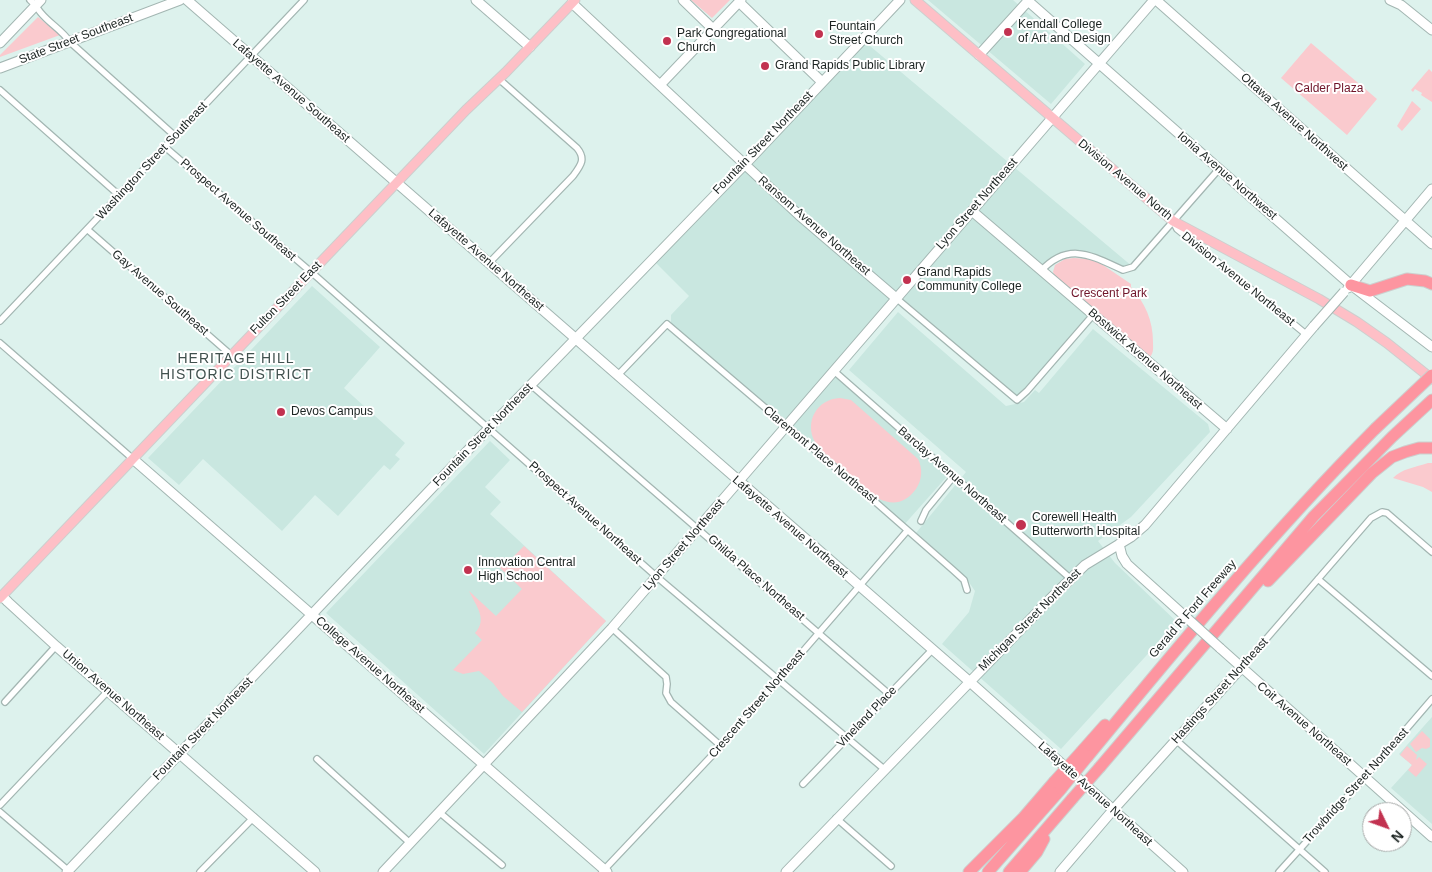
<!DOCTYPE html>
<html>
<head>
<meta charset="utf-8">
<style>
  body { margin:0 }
  #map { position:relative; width:1432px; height:872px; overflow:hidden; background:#ddf2ed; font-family:Arial,sans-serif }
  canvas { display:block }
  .north { position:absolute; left:1362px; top:802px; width:50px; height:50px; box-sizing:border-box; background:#fff; border:1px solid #a4a7a6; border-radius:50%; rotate:132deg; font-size:14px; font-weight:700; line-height:20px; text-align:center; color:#1b2321 }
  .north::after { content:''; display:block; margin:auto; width:18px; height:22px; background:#c23250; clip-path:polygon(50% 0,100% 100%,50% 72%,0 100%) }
</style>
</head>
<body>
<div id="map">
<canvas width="1432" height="872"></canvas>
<div class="north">N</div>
</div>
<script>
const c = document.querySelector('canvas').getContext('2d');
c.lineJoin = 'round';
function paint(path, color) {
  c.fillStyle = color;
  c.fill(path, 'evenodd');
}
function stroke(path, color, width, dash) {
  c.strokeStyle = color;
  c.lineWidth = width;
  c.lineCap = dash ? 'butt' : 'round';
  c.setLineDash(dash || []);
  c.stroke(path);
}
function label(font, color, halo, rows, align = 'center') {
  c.font = font + ' Arial,sans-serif';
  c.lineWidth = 4;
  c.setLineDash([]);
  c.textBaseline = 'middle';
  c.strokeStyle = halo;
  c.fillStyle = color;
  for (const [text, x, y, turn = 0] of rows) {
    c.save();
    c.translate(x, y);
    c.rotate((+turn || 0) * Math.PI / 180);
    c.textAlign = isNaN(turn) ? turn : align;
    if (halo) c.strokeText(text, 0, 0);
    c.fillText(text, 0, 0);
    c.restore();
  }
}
paint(new Path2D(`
  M928,0H1013L1085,64L1051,104Z
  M864,43L870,46L1133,267L1129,270L1092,256L1064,255L1042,270L1093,315L1020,399L896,298L834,371L950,473L903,526L671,324V315L689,296L655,262Z
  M312,286L380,347L344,388L405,443L395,455L400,459L390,470L384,465L338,516L315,495L282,531L203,459L179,485L148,458Z
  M898,312L1006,406L1024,402L1035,390L1039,393L1093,329L1208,424L1210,432L1131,517L1098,541L1115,563L1177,622L1061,749L942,644L969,612L975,591L966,578L916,533L966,472L849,370Z
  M490,441L510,460L485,487L501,502L490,514L606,621L484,754L326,613Z
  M1432,717V824L1391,788L1412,765L1399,754Z`), '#c9e7e0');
paint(new Path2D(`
  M691,0H730L712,18Z
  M38,17L60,35L0,57V55Z
  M1311,43L1377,99L1347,135L1281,78Z
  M1429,69L1432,72V102L1421,95L1422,93L1415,89L1413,92L1411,90Z
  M1412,101L1421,109L1402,131L1397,126Z
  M1074,258L1089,259L1100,263L1131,284V287C1145,303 1153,320 1153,342C1153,348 1154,352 1150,357L1055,276L1053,272L1055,265L1065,259Z
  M840,398L851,400L918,459C923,469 922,480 916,489C892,522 861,486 842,469C833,461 820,453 815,442C804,422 817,399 840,398Z
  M1428,463H1432V492L1423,487L1393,478C1401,469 1416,467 1428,463Z
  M524,546L606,621L522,712L503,696L493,683L479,671L463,674L453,670L482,640L475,633C488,619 476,606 469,591L496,616L522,589L500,568L507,560L509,561Z
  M1422,731L1430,739V747L1426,749L1422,748L1416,752L1410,744Z
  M1407,746L1417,755L1416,760L1419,757L1427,764L1416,777L1408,770L1412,765L1400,755Z`), '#facace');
const street = new Path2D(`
  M30,0C35,4 37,8 41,13C50,24 62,30 70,42L175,136
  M0,90L120,196
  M165,147L318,278L657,577L884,769
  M1173,221L1177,229L1307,335
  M88,230L231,355
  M489,263L573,176C581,165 586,159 577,148L499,79
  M1041,271C1069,241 1092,256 1123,270L1133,267L1219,169
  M896,298L1017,400L1027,391L1093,315
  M0,321L304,0
  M0,343L133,459
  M834,371L1071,579
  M617,376L667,324L864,492L953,570L964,580L967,590
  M531,385L889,694
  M921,521L926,510L954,476
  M1318,579L1432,676
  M612,628L666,677L667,684L666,693L671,702L721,746
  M1241,668L1371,518L1382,512L1387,513L1432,552
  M5,702L56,646
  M1176,740L1325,872
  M317,759L410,843
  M803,784L932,650
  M0,805L108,691
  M0,812L70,872
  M439,812L502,865
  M836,818L891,866
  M200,872L254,817
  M602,872L721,746L907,531
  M1279,872L1365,777L1432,699`);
const secondary = new Path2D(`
  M187,0L970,682L1183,872
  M476,0L530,47
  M683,0L713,29
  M1027,0L1351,285L1432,347
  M1156,0L1432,244
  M1390,0L1401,5L1432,30
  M739,2L822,82
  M572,3L799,215L896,298
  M0,43L41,0
  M979,55L1029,0
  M0,68L180,0
  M660,85L741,0
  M972,211L1227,429
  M1348,288L1432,189
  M133,459L607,872
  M1119,544L1122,556L1127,564L1188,619
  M0,597L2,596L8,602L56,646L315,872
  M1220,648L1432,837
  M67,872L489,428L751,158L900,0
  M383,872L612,628L1154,0
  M786,872L1050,599L1085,565L1131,537L1145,525L1314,326
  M1060,872L1113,810L1241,668`);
const primary = new Path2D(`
  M915,0L1173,221L1319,299L1357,322L1387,343L1432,379
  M0,598L466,110L506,72L575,0`);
const highway = new Path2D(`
  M1351,285L1370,291L1407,279L1425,281L1432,284
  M1268,581L1372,473L1392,457L1405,452L1419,448H1432
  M1082,751L1105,725
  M1088,756C1180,644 1273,532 1375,429
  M1100,767L1314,516L1392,437L1432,400
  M969,872L1023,818L1054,782
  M988,872L1061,789
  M1009,872L1072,799
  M1020,872L1037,852L1044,839`);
stroke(street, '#a3b6b2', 8);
stroke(secondary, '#a3b6b2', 11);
stroke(primary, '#cdcfce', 11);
stroke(highway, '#cdcfce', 13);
stroke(street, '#fff', 5.5);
stroke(secondary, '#fff', 9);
stroke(primary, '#febfc6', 9);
stroke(highway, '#fd95a0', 11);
const secondaryBridge = new Path2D(`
  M1314,326L1344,292
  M1188,619L1220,648`);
const highwayBridge = new Path2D(`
  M1375,429L1432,375
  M1054,782L1082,751
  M1061,789L1088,756
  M1072,799L1100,767`);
stroke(secondaryBridge, '#a3b6b2', 11, []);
stroke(highwayBridge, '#cdcfce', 13, []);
stroke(secondaryBridge, '#fff', 9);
stroke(highwayBridge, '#fd95a0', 11);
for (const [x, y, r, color] of [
  [1008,32,5,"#c23250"],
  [819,34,5,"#c23250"],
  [667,41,5,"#c23250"],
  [765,66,5,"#c23250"],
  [907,280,5,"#c23250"],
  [281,412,5,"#c23250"],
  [1021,525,6,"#c23250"],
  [468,570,5,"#c23250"]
]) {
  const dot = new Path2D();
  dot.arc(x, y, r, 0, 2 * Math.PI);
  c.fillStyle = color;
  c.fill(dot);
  stroke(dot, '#fff', 2);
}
label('12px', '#1b2321', '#fff', [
  ["Kendall College",1018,25],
  ["of Art and Design",1018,39],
  ["Fountain",829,27],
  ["Street Church",829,41],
  ["Park Congregational",677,34],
  ["Church",677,48],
  ["Grand Rapids Public Library",775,66],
  ["Grand Rapids",917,273],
  ["Community College",917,287],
  ["Devos Campus",291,412],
  ["Corewell Health",1032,518],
  ["Butterworth Hospital",1032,532],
  ["Innovation Central",478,563],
  ["High School",478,577]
], 'left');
label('12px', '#1b2321', '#fff', [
  ["State Street Southeast",76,39,-21],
  ["Lafayette Avenue Southeast",291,91,41],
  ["Ottawa Avenue Northwest",1294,122,42],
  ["Fountain Street Northeast",763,143,-46],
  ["Washington Street Southeast",152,161,-47],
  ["Ionia Avenue Northwest",1227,176,41],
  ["Division Avenue North",1125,180,40],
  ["Lyon Street Northeast",977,204,-49],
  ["Prospect Avenue Southeast",238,210,41],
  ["Ransom Avenue Northeast",814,226,41],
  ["Lafayette Avenue Northeast",486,260,41],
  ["Division Avenue Northeast",1238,279,39],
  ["Gay Avenue Southeast",160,293,41],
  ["Fulton Street East",286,298,-46],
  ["Bostwick Avenue Northeast",1145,359,41],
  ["Fountain Street Northeast",483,435,-46],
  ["Claremont Place Northeast",820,455,40],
  ["Barclay Avenue Northeast",952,475,41],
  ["Prospect Avenue Northeast",585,513,42],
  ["Lafayette Avenue Northeast",790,527,41],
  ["Lyon Street Northeast",684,545,-49],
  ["Ghilda Place Northeast",756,578,41],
  ["Gerald R Ford Freeway",1193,609,-49],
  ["Michigan Street Northeast",1030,620,-45],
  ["College Avenue Northeast",370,665,41],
  ["Hastings Street Northeast",1220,691,-48],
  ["Union Avenue Northeast",113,695,41],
  ["Crescent Street Northeast",757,704,-49],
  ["Vineland Place",867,717,-46],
  ["Coit Avenue Northeast",1304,724,41],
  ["Fountain Street Northeast",203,729,-46],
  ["Trowbridge Street Northeast",1356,786,-48],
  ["Lafayette Avenue Northeast",1095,794,42]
]);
label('12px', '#6f1429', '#fff', [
  ["Calder Plaza",1329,89],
  ["Crescent Park",1109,294]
]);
c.letterSpacing = '1px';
label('14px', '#40514e', '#fff', [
  ["HERITAGE HILL",236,359],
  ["HISTORIC DISTRICT",236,375]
]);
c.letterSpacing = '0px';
</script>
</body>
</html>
